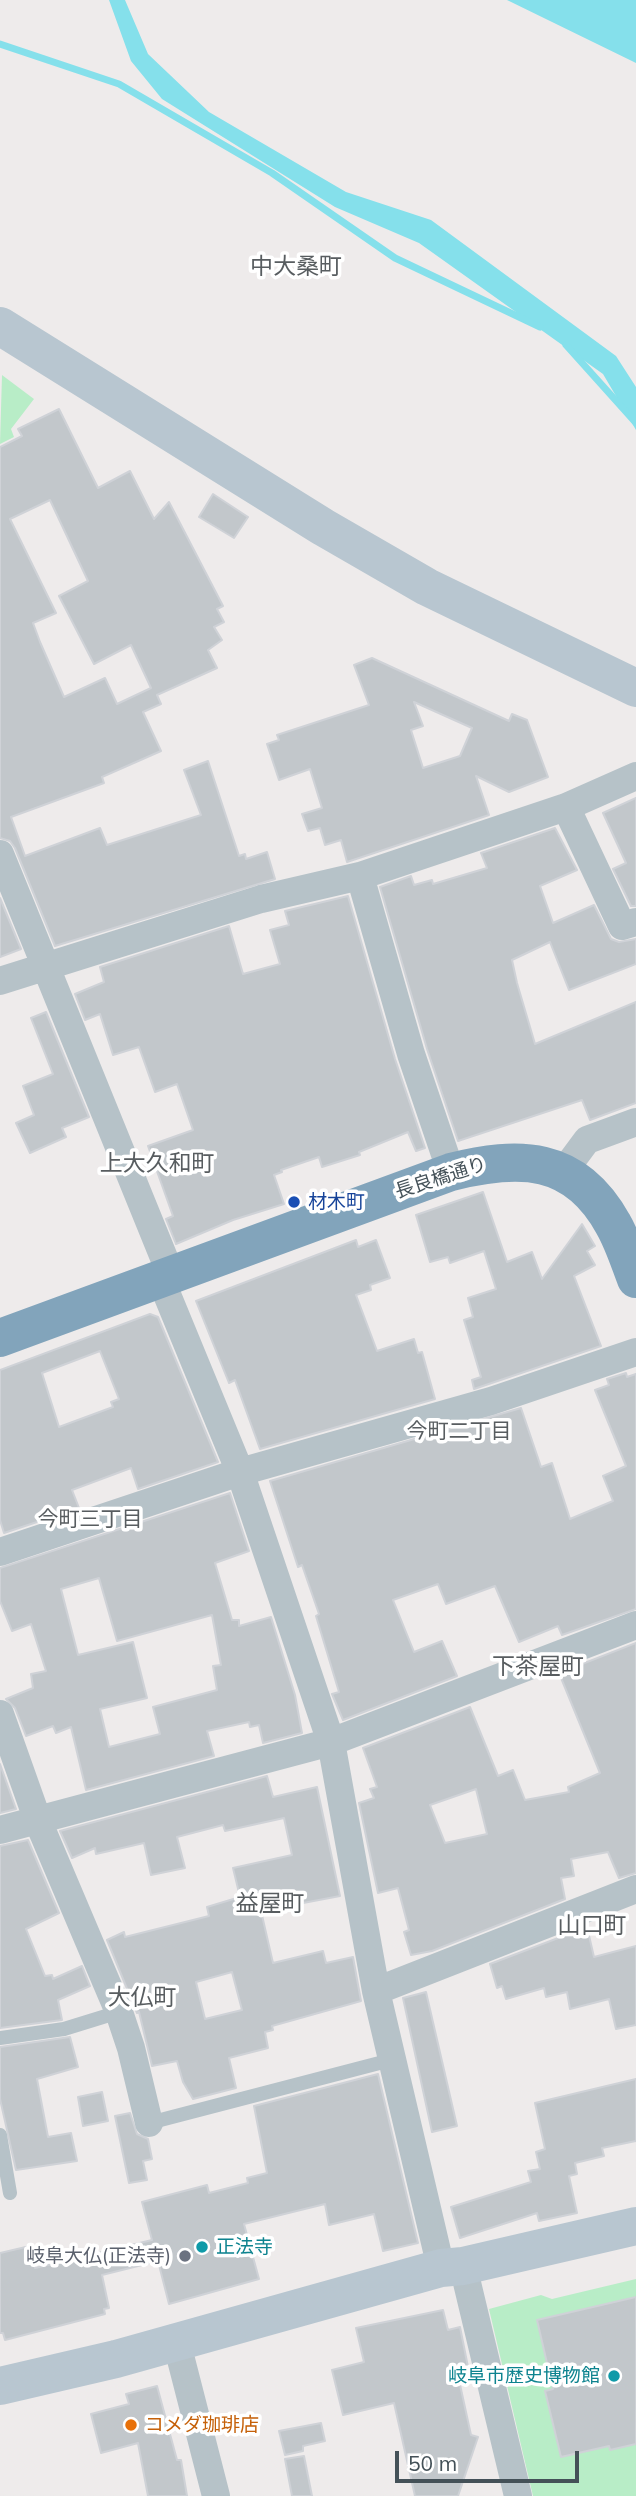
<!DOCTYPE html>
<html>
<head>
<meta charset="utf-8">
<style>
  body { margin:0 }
  #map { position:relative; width:636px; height:2496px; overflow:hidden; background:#eeebeb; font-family:Mulish,sans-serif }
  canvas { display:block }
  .scale { position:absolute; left:395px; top:2451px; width:184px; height:32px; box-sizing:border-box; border:4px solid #445158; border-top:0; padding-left:9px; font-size:21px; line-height:24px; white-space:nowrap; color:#445158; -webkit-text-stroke:5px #fff; paint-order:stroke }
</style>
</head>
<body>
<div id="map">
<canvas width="636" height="2496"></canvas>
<div class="scale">50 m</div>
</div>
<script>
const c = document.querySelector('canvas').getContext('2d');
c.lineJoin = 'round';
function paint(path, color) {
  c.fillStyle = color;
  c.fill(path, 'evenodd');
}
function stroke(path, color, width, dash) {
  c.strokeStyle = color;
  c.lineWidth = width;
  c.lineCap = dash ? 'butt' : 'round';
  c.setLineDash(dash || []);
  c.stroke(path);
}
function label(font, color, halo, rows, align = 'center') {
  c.font = font + ' Mulish,"Noto Sans JP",sans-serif';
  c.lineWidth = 7;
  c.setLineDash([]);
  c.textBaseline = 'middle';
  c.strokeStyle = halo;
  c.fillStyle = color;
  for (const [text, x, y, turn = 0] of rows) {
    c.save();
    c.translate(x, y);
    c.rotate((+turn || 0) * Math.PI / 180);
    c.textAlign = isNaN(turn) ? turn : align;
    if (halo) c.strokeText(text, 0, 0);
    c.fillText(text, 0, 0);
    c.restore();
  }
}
paint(new Path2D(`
  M2,375L34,399L11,429L14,437L0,444Z
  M636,2279V2496H533L489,2309L541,2295L552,2299Z`), '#b8edc7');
paint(new Path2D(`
  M109,0H125L148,54L209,112L346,192L431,220L616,356L636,387V430L603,374L419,243L335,207L162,99L131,61Z
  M507,0H636V63Z`), '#85e0eb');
stroke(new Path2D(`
  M0,44L119,84L272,173L395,258L540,327
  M566,345L636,423`), '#85e0eb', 7);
const building = new Path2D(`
  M59,409L98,488L130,471L154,519L169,502L223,606L217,609L224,622L214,627L222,640L208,650L217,668L157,695L161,704L143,712L161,751L102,777L104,783L11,817L25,856L100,828L107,845L201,815L184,770L208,761L239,856L245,854L246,859L267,852L275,879L55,946L15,848L10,841L0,838V447L22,436L18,429ZM50,500L88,581L59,596L94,664L131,645L151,688L117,704L105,678L64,697L40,642L33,623L56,613L10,519Z
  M213,494L248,517L234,538L199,517Z
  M372,658L509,721L512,714L527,720L548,777L509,792L476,776L489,815L347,862L341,840L325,845L320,828L308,831L302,814L322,808L310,769L279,780L267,744L279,740L277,735L369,705L354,665ZM414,702L472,728L460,756L423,768L411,730L423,726Z
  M636,798V906H631L613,869L626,863L603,813Z
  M555,828L577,870L540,886L553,923L594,905L611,939L619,942L636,939V964L569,990L550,942L512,960L517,983L535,1044L636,1002V1103L590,1120L582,1100L458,1141L427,1049L380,887L411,876L414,885L432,880L433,884L487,868L481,853Z
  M348,896L395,1059L425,1148L416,1151L408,1132L359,1152L360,1155L322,1167L319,1157L281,1170L282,1172L274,1175L284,1204L233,1220L176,1244L166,1219L173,1216L148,1146L193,1130L177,1084L155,1092L139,1047L113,1055L100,1014L85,1020L75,994L104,982L100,967L229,926L243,974L280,964L270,930L289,925L285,911Z
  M0,898L21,949L0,957Z
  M46,1012L89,1117L62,1128L66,1137L30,1153L16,1123L34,1115L23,1086L53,1074L31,1018Z
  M483,1192L507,1262L532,1252L542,1279L582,1224L595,1246L587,1251L595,1265L574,1276L601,1346L474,1389L472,1380L481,1377L464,1320L473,1317L468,1298L496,1289L484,1251L450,1263L448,1257L430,1262L416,1215Z
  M356,1240L358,1247L376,1240L390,1278L370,1285L371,1290L356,1295L377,1351L414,1339L418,1353L422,1352L435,1399L260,1449L235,1380L229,1383L196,1301Z
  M150,1314L158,1317L218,1462L138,1489L131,1468L72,1490L79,1508L4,1533L0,1520V1370ZM100,1351L119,1399L111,1402L113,1407L59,1427L42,1373Z
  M626,1373L627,1377L636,1374V1609L562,1635L558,1626L519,1642L495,1586L446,1604L438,1584L393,1600L414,1652L442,1641L457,1676L343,1720L332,1694L339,1692L316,1616L319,1614L302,1565L298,1567L270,1481L521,1408L541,1467L552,1463L570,1519L613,1501L603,1476L626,1466L595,1390L609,1385L607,1379Z
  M230,1493L249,1551L215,1563L232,1620H239V1626L271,1617L295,1695L302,1733L263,1743L259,1725L250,1727L249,1722L207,1731L214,1756L86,1790L71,1727L56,1733L53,1726L26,1736L15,1708L6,1699L33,1688L31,1674L46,1671L31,1624L12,1631L0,1601V1568ZM99,1578L117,1641L212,1615L221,1665L213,1666L217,1690L153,1707L160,1734L109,1747L100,1709L147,1698L133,1642L78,1655L61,1589Z
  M636,1643V1873L619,1878L608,1852L571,1859L574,1876L561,1878L565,1899L432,1951L411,1955L404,1932L409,1930L398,1888L378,1893L359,1803L374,1798L370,1789L377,1787L363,1748L470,1707L498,1776L513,1770L525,1800L569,1792L568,1787L600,1773L559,1673ZM476,1789L487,1834L445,1843L430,1805Z
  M0,1764L16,1809L0,1813Z
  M267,1776L273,1797L317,1787L340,1896L261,1911L273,1963L323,1951L326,1963L353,1957L361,2001L272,2026L273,2030L265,2032L268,2048L229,2058L236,2088L193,2099L183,2082L177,2061L152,2066L139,2012L137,2013L107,1940L124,1932L125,1937L209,1916L207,1907L240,1897L233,1868L292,1855L284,1818L225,1831L223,1825L177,1837L185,1868L151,1875L144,1843L96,1854L95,1848L72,1858L60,1831ZM232,1972L242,2010L205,2019L196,1982Z
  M28,1840L59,1913L26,1929L45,1976L52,1975L53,1979L82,1966L90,1986L58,2000L62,2020L0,2028V1846Z
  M587,1927L594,1957L636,1946V2025L616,2029L609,1999L570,2009L567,1992L546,1997L544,1988L506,1999L502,1986L497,1988L490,1964Z
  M426,1992L457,2126L432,2132L403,1998Z
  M70,2037L78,2067L37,2079L48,2137L71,2133L77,2161L16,2170L0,2099V2047Z
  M378,2074L418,2243L383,2251L374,2214L329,2225L325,2204L244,2224L259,2279L169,2304L158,2261L102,2275L109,2308L104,2309L105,2314L5,2340L3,2333H0V2253L30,2246L35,2268L152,2240L142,2202L207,2185L209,2193L248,2183L247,2178L267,2173L254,2106Z
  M636,2079V2141L602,2148L604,2156L575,2163L577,2174L569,2176L577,2213L539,2221L537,2213L460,2238L451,2207L531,2182L528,2171L540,2169L536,2152L545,2149L535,2103Z
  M102,2092L108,2121L83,2126L78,2097Z
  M130,2113L137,2134L148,2139L152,2159L143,2161L147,2180L129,2183L115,2116Z
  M636,2297V2444L610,2450L609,2446L561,2457L545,2391L553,2389L537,2320Z
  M443,2310L448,2330L460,2327L470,2377L459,2380L471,2435L478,2437L458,2496H415L394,2403L343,2415L332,2370L364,2362L356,2328Z
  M157,2386L177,2460H181L187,2496H148L138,2443L101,2453L91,2414L129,2404L126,2394Z
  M321,2423L325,2441L303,2446V2451L285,2455L279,2431Z
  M304,2456L312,2496H292L285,2459Z`);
paint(building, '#c2c7cb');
stroke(building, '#cfd2d7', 2);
stroke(new Path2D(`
  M0,2038L64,2029L119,2012
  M149,2123L391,2060
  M0,2135L10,2193`), '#b6c2c8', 14);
stroke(new Path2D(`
  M566,807L622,926L636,922
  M0,854L171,1275
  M360,876L411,1054L451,1172
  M0,981L261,899L360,876L566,807L636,776
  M564,1171L587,1140L636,1122
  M161,1280L240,1472L331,1742L376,1991L441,2268
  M0,1552L240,1472L491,1401L636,1352
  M0,1714L38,1821L119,2012L131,2048L149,2123
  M0,1830L331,1742L636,1625
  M376,1991L636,1889
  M463,2266L518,2496
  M176,2340L216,2496`), '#b6c2c8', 28);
stroke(new Path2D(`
  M0,326L323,527L427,587L636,688
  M0,2386L116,2359L441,2268L463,2266L636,2226`), '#b8c6d0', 38);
stroke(new Path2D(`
  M0,1338L451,1172C519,1155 575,1155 613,1224C623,1241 629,1261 636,1279`), '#82a4bb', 38);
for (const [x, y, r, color] of [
  [294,1202,7,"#1a4fb4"],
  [202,2247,7,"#0f9aa8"],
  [185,2256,7,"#6b7280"],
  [614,2376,7,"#0f9aa8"],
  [131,2425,7,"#e8710a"]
]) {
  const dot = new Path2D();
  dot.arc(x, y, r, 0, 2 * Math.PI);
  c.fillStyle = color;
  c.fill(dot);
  stroke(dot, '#fff', 2.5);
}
label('19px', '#445158', '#fff', [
  ["長良橋通り",441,1178,-18]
]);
label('19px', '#164399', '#fff', [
  ["材木町",308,1202]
], 'left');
label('19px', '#0d838f', '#fff', [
  ["正法寺",216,2247],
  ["岐阜市歴史博物館",600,2376,"right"]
], 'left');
label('19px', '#5b616d', '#fff', [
  ["岐阜大仏(正法寺)",171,2256]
], 'right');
label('19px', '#c56008', '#fff', [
  ["コメダ珈琲店",145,2425]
], 'left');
label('21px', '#585d60', '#fff', [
  ["今町二丁目",459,1432],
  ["今町三丁目",90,1520]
]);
label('23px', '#585d60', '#fff', [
  ["中大桑町",296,267],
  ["上大久和町",157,1164],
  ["下茶屋町",538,1667],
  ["益屋町",270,1904],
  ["山口町",592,1926],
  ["大仏町",142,1998]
]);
</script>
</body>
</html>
